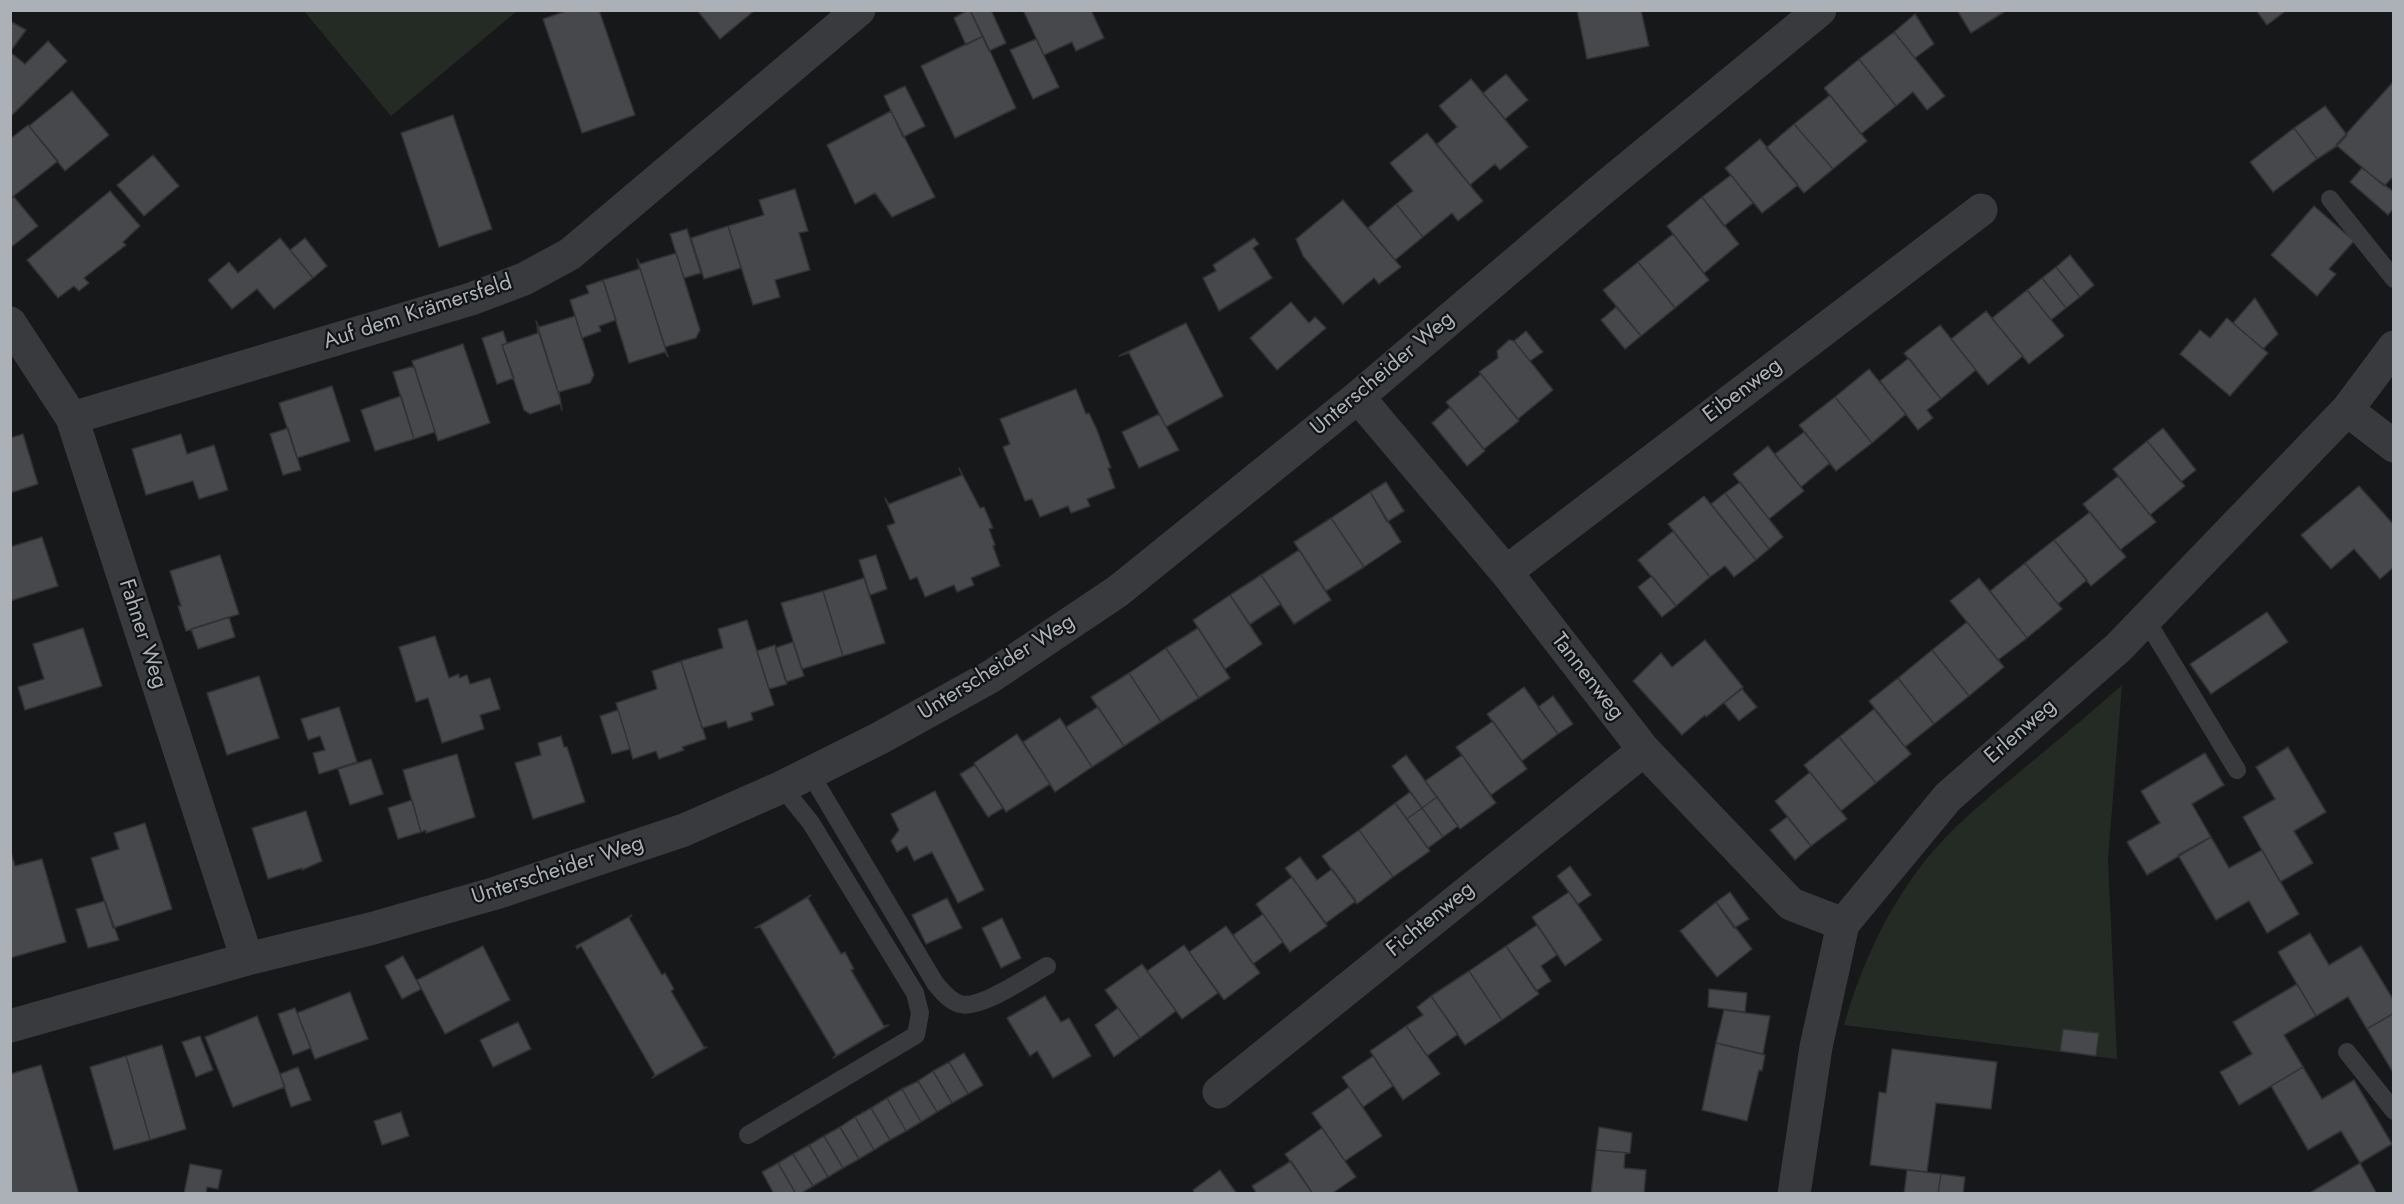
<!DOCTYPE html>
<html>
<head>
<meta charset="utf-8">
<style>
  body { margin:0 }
  #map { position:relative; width:2404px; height:1204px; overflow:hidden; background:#171819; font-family:Jost,sans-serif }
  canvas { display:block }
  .frame { position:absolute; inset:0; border:12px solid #abb1b7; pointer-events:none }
</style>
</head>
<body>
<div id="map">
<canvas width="2404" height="1204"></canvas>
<div class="frame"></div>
</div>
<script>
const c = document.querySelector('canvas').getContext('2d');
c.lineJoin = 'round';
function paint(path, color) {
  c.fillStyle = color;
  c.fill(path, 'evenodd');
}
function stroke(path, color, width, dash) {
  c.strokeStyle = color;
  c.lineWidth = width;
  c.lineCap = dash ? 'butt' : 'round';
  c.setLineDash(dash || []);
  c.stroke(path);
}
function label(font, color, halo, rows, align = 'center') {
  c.font = font + ' Jost,sans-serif';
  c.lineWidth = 4.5;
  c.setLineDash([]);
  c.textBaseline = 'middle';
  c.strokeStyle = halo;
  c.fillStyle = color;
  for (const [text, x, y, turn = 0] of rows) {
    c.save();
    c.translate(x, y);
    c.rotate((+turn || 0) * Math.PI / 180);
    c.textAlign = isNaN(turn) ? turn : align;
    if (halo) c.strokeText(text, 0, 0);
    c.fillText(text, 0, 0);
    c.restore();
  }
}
paint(new Path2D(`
  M304,11H517L391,116Z
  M2122,685L2108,859L2117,1059L1844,1025C1861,966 1886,911 1924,862C1951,828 1984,801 2017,774C2052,745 2087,716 2122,685Z`), '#242b24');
const building = new Path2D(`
  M569,10H599L635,115L582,133L543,19Z
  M697,10H755L720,39Z
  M968,10H970L983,36L966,45L954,18Z
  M970,10H991L1006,43L989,51Z
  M1023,10H1091L1104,38L1076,51L1072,42L1044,55Z
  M1577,10H1641L1649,46L1587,59Z
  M1957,10H2007L1971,33Z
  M2256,10H2287L2267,25Z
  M1915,14L1934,44L1915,58L1894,32Z
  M10,21L26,30L10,52Z
  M1894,32L1945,96L1927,110L1913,92L1896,106L1859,59Z
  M983,36L1016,108L955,138L921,66Z
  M1036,39L1059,87L1033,99L1010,50Z
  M48,41L67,61L10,117V52L25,64Z
  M1859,59L1896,106L1861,134L1824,88Z
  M1506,74L1528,100L1505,119L1483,93Z
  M1471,79L1528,147L1500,170L1495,164L1470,185L1437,144L1457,127L1439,106Z
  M2394,81V176L2384,186L2336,145Z
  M905,86L925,126L903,137L884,96Z
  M72,91L109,135L65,171L29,126Z
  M1830,95L1867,141L1833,169L1794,124Z
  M2325,106L2347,135L2337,146L2317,159L2294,128Z
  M891,111L935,197L892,217L875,193L855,204L827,145Z
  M453,115L492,229L439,247L401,133Z
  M1794,124L1833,169L1804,193L1766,148Z
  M28,125L58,161L10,199V139Z
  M2294,128L2317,159L2273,192L2250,162Z
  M1427,133L1483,201L1458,221L1452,213L1423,237L1396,204L1413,191L1390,163Z
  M1760,139L1798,185L1762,213L1725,168Z
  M153,155L179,186L144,216L117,185Z
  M2362,168L2394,192V208L2388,215L2350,182Z
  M1731,175L1753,203L1724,226L1702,197Z
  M795,189L808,231L799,233L810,270L775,280L780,297L753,305L728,226L764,215L759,200Z
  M110,191L140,226L123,242L126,245L84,278L89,283L79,291L74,286L58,298L27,260Z
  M14,197L38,226L10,248V199Z
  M1702,197L1739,244L1704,273L1667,226Z
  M1343,200L1401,267L1379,284L1374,278L1343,304L1303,256L1296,239Z
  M1396,204L1423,237L1395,260L1368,228Z
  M2314,206L2354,241L2329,269L2336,274L2317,296L2271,255Z
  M728,226L741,268L704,279L691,238Z
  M687,229L701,273L684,278L670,234Z
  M1673,234L1709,280L1675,308L1638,262Z
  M280,238L313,278L274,309L257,289L232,309L208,280L229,262L238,273Z
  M305,238L327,266L313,278L290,250Z
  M1254,238L1259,244L1253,248L1272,278L1219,311L1203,278L1216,271L1213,265Z
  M676,253L700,330L696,338L665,347L637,259L640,264Z
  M2070,255L2094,285L2080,297L2056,267Z
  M638,262L668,357L665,352L629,363L603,280L639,269Z
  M1638,262L1675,308L1641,336L1603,290Z
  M2056,267L2080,297L2066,308L2042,278Z
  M2042,278L2066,308L2051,320L2027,290Z
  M603,280L616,320L599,326L601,331L582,338L570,300L589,293L586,286Z
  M2027,290L2064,336L2029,364L1992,318Z
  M2255,298L2278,334L2263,349L2233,323Z
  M1291,302L1309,323L1315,317L1326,328L1277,370L1250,338Z
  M1616,307L1641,336L1625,349L1601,320Z
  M1986,311L2023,356L1988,385L1951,339Z
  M575,316L594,375L590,383L559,392L560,398L536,321L539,327Z
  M2227,318L2268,353L2230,396L2180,354L2200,330L2210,338Z
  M1186,323L1223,396L1166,427L1129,353L1119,356Z
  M1940,325L1976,370L1941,399L1904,353Z
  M537,327L560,398L562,410L560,404L530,414L524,410L502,345L538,333Z
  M503,331L507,343L502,345L514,378L497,384L482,338Z
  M1526,331L1543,352L1530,361L1514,341Z
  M1509,340L1514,341L1553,390L1518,419L1479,372L1498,358L1497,351Z
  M463,344L490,423L438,441L412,361Z
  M1909,358L1941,399L1927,410L1933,418L1918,430L1880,381Z
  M414,366L435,432L414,439L393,372Z
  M1869,369L1906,414L1872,443L1835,397Z
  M1481,374L1519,421L1484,449L1446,402Z
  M332,386L350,441L297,458L279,403Z
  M1076,389L1086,414L1089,413L1097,430L1111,468H1108L1115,488L1087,499L1090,506L1071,513L1068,506L1040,517L1032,499L1025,501L1003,447L1010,444L1000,419Z
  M401,396L414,439L375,451L361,410Z
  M1835,397L1872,443L1836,471L1799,425Z
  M1450,407L1485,451L1467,466L1432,423Z
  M1159,414L1179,450L1139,468L1122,432Z
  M288,428L301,470L283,475L270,434Z
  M2163,428L2196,470L2181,482L2147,441Z
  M1804,432L1830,463L1801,487L1775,454Z
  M23,434L38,484L10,493V438Z
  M181,434L187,454L214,445L228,490L199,499L193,481L146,495L132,449Z
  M2147,441L2185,486L2150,515L2113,469Z
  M1768,446L1804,491L1769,519L1733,474Z
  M959,468L980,508L984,507L993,528L989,529L995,545L993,546L1000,566L971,578L974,585L957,592L954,585L925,597L917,577L910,580L887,526L895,523L885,498L889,504L962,475Z
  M2118,476L2156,522L2120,550L2083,504Z
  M1386,482L1404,511L1387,522L1370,492Z
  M1740,482L1783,537L1769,549L1725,493Z
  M2359,486L2394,525V567L2380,579L2354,549L2331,569L2301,535Z
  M1370,492L1401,542L1364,567L1331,518Z
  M1725,493L1769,549L1756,560L1711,504Z
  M1704,496L1756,560L1734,577L1725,566L1710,577L1668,524Z
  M2090,512L2126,557L2091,586L2054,540Z
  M1331,518L1364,567L1326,591L1294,542Z
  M1673,531L1710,577L1676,606L1638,560Z
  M42,537L58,586L10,601V547Z
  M2054,540L2087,580L2058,604L2025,563Z
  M1299,550L1331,600L1294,624L1261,575Z
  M220,555L239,614L186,631L178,606H181L170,571Z
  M876,555L887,589L870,595L859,560Z
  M2025,563L2062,609L2027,638L1990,591Z
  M1261,575L1281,604L1250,624L1230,595Z
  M1652,576L1676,606L1662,617L1638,587Z
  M864,578L885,643L843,656L823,591Z
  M1979,578L2027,638L1998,660L1950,601Z
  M823,591L843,656L802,669L781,603Z
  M1230,595L1262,644L1225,669L1193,620Z
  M2267,612L2288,642L2211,694L2190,664Z
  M229,617L235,637L198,649L191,629Z
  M747,620L774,705L751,713L753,720L728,728L726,721L702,728L681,661L723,648L718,629Z
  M1967,622L2004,667L1969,696L1932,650Z
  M83,628L102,686L25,710L18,687L44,679L33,644Z
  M1198,628L1230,678L1199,698L1166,648Z
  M435,636L449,678L459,674V678L467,675L470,684L490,678L500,709L480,715L484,729L442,743L428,698L416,702L399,647Z
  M1705,640L1743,687L1706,717L1705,715L1682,735L1633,681L1661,653L1672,667Z
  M793,642L804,676L786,682L775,648Z
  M775,645L787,684L769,689L757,651Z
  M1166,648L1199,698L1161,722L1129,673Z
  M1932,650L1969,696L1934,724L1898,678Z
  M681,661L706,739L682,747L684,750L659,759L656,751L633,759L616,703L657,689L652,671Z
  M1129,673L1161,722L1124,746L1091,697Z
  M259,676L279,738L227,755L207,693Z
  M1898,678L1934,724L1905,747L1869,701Z
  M1524,687L1558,734L1522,761L1487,714Z
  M1742,689L1757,707L1739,721L1724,703Z
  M1553,696L1573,724L1558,734L1538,707Z
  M339,707L357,762L319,774L313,753L325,750L320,736L308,740L301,719Z
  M1098,707L1124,746L1092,767L1066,727Z
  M1874,709L1911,754L1876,783L1839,737Z
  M618,710L630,749L612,754L600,716Z
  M1060,718L1092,767L1055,792L1023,742Z
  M1493,721L1527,769L1491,795L1456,747Z
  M1017,734L1050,784L1006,812L974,763Z
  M561,736L564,747H567L585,802L533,819L515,763L541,755L538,743Z
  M1839,737L1876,783L1841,811L1804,765Z
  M2288,747L2326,812L2294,831L2313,863L2280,882L2243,817L2275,799L2256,767Z
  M2205,753L2224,785L2192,804L2211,837L2147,875L2127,842L2160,823L2141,791Z
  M457,754L475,817L426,833V830L421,832L403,770Z
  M1406,755L1437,797L1422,808L1392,766Z
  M1462,755L1496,803L1460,829L1425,781Z
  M371,759L383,794L350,805L338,769Z
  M975,765L1003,808L988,817L960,774Z
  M1810,772L1847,819L1811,846L1775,801Z
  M935,791L984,890L958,903L932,852L914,861L907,846L897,852L891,841L899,830L891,814Z
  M1410,792L1422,808L1407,819L1395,803Z
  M1437,797L1458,826L1443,837L1422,808Z
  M412,800L421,832L398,839L388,808Z
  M1395,803L1430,851L1393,877L1359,830Z
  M1422,808L1443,837L1428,848L1407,819Z
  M306,811L322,861L302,870V868L268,879L252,828Z
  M1787,817L1811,846L1795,860L1770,830Z
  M145,823L172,909L113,928L91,858L119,849L114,833Z
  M1359,830L1393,877L1357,904L1322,856Z
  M2211,837L2229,868L2262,850L2299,914L2267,933L2249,901L2216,920L2178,855Z
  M11,852L15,866L42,859L66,942L10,958Z
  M1300,857L1317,880L1332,869L1356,901L1326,923L1285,868Z
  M1570,866L1591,895L1578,904L1557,876Z
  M1292,877L1327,926L1290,952L1256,904Z
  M1569,892L1602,940L1565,966L1532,917Z
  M1730,892L1749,919L1734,928L1716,902Z
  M811,895L808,898L841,954L845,952L854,969L851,970L884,1026L889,1025L833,1058L836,1055L760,927L755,928Z
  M947,898L962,928L926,944L912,915Z
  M105,901L119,940L88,948L76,909Z
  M1716,902L1752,949L1717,977L1680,931Z
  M1263,914L1283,942L1253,964L1233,935Z
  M632,915L629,918L662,975L665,973L674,989L671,991L704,1047H707L652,1078L655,1075L581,946L577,949L576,946Z
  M1002,918L1021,958L1001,968L982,928Z
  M1537,925L1557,955L1541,966L1551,981L1536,991L1506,946Z
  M1226,926L1260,973L1224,1000L1189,952Z
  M2310,933L2329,965L2361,946L2394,1001V1013L2367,1029L2348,997L2316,1016L2278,952Z
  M1184,945L1218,993L1182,1019L1147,971Z
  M483,946L510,1000L445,1034L417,980Z
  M1506,946L1539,994L1502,1020L1469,971Z
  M403,956L421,989L402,999L385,966Z
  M1142,964L1176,1011L1140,1038L1105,990Z
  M1469,971L1502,1020L1465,1045L1431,996Z
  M2297,984L2316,1016L2284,1035L2303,1067L2239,1105L2220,1072L2252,1054L2233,1022Z
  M1709,989L1747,993L1745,1012L1708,1007Z
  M350,992L368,1039L315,1059L297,1013Z
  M1045,996L1061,1022L1069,1018L1091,1056L1053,1078L1037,1051L1030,1056L1007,1018Z
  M1431,996L1458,1034L1427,1056L1406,1026L1423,1015L1417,1007Z
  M295,1008L311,1048L293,1055L278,1014Z
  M1118,1008L1140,1038L1114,1057L1095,1025Z
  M1724,1010L1770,1016L1763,1054L1716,1043Z
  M2394,1013V1074L2367,1029Z
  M257,1016L285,1087L233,1107L205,1037Z
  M518,1022L531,1049L493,1067L480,1040Z
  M1406,1026L1440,1074L1403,1100L1370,1051Z
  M2063,1029L2099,1033L2096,1056L2060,1051Z
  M200,1036L213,1070L196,1077L182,1042Z
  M1716,1043L1765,1055L1762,1071L1759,1070L1747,1121L1702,1110Z
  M162,1045L186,1129L150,1140L126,1056Z
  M1892,1049L1997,1062L1991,1109L1936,1103L1927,1172L1870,1165L1879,1092L1886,1093Z
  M964,1053L983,1085L968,1094L949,1062Z
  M126,1056L150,1140L114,1150L90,1067Z
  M1373,1056L1393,1086L1363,1107L1342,1077Z
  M949,1062L968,1094L952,1103L933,1071Z
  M41,1065L79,1194H10V1074Z
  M298,1067L311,1100L291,1107L280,1074Z
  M2303,1067L2322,1099L2354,1080L2392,1144L2360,1163L2341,1131L2308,1150L2271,1086Z
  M933,1071L952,1103L937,1112L918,1081Z
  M918,1081L937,1112L921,1122L902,1089Z
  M1349,1087L1382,1136L1345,1161L1312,1113Z
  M902,1089L921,1122L906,1131L887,1098Z
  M887,1098L906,1131L890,1140L871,1108Z
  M871,1108L890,1140L874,1150L855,1117Z
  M401,1112L409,1136L382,1145L374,1121Z
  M855,1117L874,1150L859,1159L840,1127Z
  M840,1127L859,1159L843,1168L824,1136Z
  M1599,1127L1632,1133L1630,1153L1596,1150Z
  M1322,1128L1356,1177L1331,1194H1313L1285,1154Z
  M824,1136L843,1168L828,1177L809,1145Z
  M809,1145L828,1177L813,1186L793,1154Z
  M1596,1150L1630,1153L1625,1154L1624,1168L1646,1170L1644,1194H1591Z
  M793,1154L813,1186L800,1194H796L778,1163Z
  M1291,1161L1313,1194H1257L1252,1186Z
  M778,1163L796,1194H774L762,1172Z
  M2360,1163L2377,1194H2308Z
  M190,1164L222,1170L218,1189L207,1187L206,1194H184Z
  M1220,1170L1237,1194H1195L1193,1190Z
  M1907,1170L1941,1174L1938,1194H1904Z
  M1941,1174L1965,1177L1963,1194H1938Z`);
paint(building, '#47484b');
stroke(building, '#323235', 1.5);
stroke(new Path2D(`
  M2330,199L2394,279
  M2145,618L2237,770
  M810,773L935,983C942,991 949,1001 960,1004C980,1010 1028,976 1047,966
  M2347,1052L2394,1111
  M748,1135L916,1035L920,1013L915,993L811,823L782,787`), '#393a3e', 18);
stroke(new Path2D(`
  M10,323L72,418L247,959
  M1358,397L1506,572L1644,750L1791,904L1843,924
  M2347,410L2394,446
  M72,418L471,299L524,279L570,254L859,10
  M1506,572L1981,210
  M10,1026L247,959L370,929L496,893L684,830L782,787L880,738L990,677L1118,591L1358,397L1600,191L1820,10
  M1219,1092L1644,750
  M1794,1194L1816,1047L1843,924L1948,797L2119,647L2347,410L2394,347`), '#393a3e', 33);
label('22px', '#abb1b7', '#121314', [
  ["Auf dem Krämersfeld",418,313,-18],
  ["Unterscheider Weg",1383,374,-40],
  ["Eibenweg",1743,391,-37],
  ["Fahner Weg",142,634,72],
  ["Unterscheider Weg",997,668,-32],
  ["Tannenweg",1587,677,52],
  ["Erlenweg",2021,732,-41],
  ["Unterscheider Weg",558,871,-18],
  ["Fichtenweg",1431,920,-39]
]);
</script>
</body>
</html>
